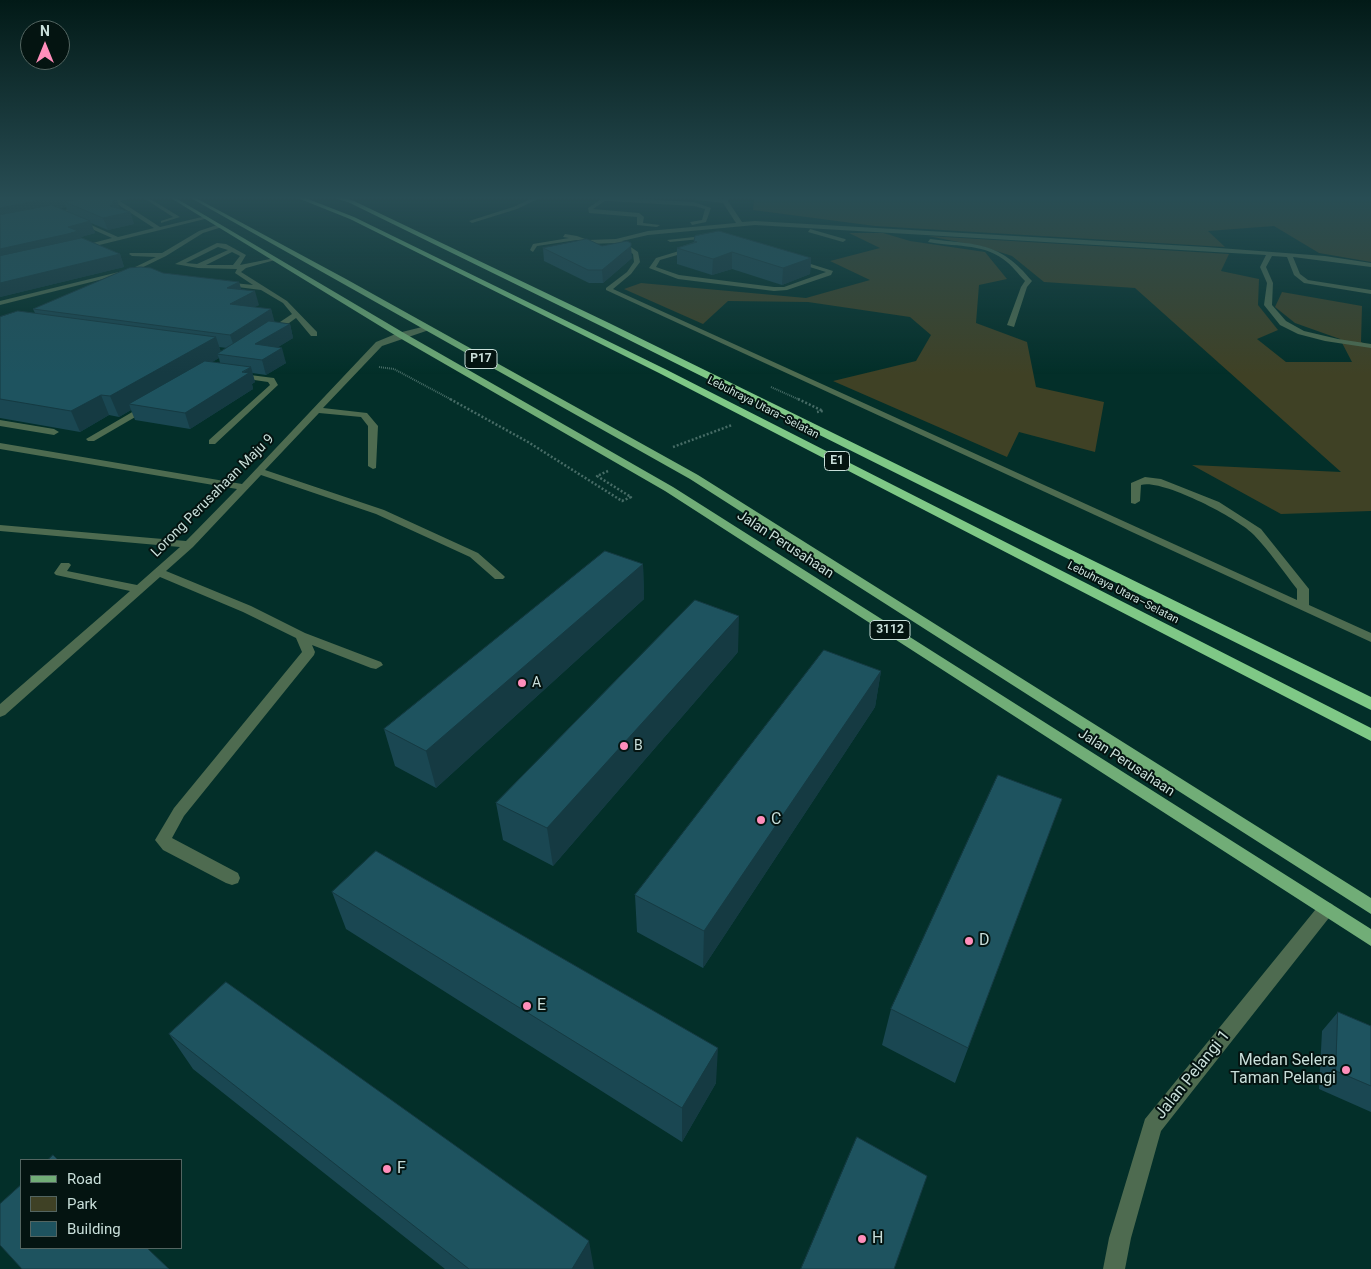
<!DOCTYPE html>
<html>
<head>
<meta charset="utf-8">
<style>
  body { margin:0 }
  #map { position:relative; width:1371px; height:1269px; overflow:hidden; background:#032f29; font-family:Roboto,sans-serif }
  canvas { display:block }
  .legend { position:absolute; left:20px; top:1159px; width:162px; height:90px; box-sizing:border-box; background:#041411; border:1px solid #536561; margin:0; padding:6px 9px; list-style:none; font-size:15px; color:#c9dfda }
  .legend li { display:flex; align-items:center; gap:10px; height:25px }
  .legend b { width:25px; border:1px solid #536561 }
  .north { position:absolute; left:20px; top:20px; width:50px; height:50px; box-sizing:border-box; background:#041411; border:1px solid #536561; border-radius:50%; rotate:0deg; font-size:14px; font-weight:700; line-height:20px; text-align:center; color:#c9dfda }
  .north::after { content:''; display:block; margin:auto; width:18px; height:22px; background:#ff8ebb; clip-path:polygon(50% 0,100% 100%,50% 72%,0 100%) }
</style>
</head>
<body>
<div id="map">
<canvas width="1371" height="1269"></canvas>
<ul class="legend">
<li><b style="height:6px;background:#71ad77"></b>Road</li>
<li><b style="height:14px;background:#3f4125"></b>Park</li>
<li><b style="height:14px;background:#1e535f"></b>Building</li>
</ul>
<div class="north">N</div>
</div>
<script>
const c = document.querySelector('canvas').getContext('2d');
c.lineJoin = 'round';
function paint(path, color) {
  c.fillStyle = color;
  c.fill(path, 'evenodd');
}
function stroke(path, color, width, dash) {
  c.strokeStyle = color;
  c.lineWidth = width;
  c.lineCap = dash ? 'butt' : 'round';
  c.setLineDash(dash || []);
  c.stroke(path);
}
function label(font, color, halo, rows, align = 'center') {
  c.font = font + ' Roboto,sans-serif';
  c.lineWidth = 4;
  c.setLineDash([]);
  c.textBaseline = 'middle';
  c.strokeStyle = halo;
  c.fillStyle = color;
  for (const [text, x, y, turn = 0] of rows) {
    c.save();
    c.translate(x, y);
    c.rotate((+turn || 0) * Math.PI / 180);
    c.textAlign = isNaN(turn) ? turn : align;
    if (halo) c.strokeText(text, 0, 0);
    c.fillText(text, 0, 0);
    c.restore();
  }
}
paint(new Path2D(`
  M754,197H1371V262L1319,253L1274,226L1208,231L1225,247L875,226L753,210Z
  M849,233H883L910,241L985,252L1007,279L979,285L976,323L1027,342L1036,387L1104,402L1095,452L1019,432L1007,457L833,381L916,361L931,335L910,317L808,302L728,301L703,324L624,289L641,283L806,298L870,280L830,261L880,248Z
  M928,236L1229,254L1221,271L1259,279L1258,305L1278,330L1257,339L1286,362H1352L1340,339L1295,323L1275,307L1282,292L1362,306L1361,342L1371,347V511L1281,514L1192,465L1341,472L1135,288L1044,282L1012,256L984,247Z`), '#3f4125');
stroke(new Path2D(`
  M379,367L394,369L452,400
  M771,387L800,400`), '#476c66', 2, [1, 1]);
stroke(new Path2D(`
  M450,399L528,442L622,501L631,497L597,476L608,471
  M798,399L823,411L817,412
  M673,447L732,425`), '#476c66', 2.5, [2, 2]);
paint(new Path2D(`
  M125,197H134L120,201L160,227L206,216L209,218L79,250L77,247L112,238L76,222V220H80L118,237L154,228L114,202L49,216L46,214Z
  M142,197H147L180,217L161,223V221L173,217Z
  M535,197H542L517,209L472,223L469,221L513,207Z
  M604,197L694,202L711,208L706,222L692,225L690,222L702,220L705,209L694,206L605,201L593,209L639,213L644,217L643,223L660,225L657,227L637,225V217L589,213L588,208Z
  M725,197H730L728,201L742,222L755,221L1206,247L1325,256L1371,263V267L1293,257L1300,274L1308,280L1371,290V294L1304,283L1294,275L1287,257L1272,256L1266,267L1273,283L1272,305L1286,321L1304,331L1338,339L1371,344V348L1325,341L1298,334L1280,325L1264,305L1267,283L1260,267L1266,255L755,225L648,235L622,241L638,252L640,262L631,274L613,289L1297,600V589C1283,571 1270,552 1254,535C1240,519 1161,478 1141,485L1140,501L1135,504L1131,503V483L1145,477L1161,479L1219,502L1261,529L1309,589V605L1371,633V642L606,290V288L627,272L634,262L633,254L616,243L587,244L577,240L537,246L533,252L530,250L533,244L569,238L563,237L565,234L577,236L588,240L616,239L648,231L736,223L723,203L695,200L698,198L723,199Z
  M220,224L222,227L203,233L166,256L135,271L0,305V301L131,269L156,257L132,256L129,254L130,253H162L199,231Z
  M810,229L845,239L846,240L843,242L808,232Z
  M712,235L710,238L670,242L667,240Z
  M930,239C978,245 999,241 1032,281L1027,287L1014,327L1007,325L1021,287L1025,281C1018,274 1012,265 1003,259C982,243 952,247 928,242Z
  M712,241H738L833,271L831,275L787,290L774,291L678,279L649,268L656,258ZM712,245H738L826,272L784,287H774L679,275L656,267L660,260Z
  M217,243L226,244L246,255L240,265L275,258V260L246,268L241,272L287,301L317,332V336H311L296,318L274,334H268V330L292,314L283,303L261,290L222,285V283L224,282L253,285L235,273L237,269L198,268L175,264ZM218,247L228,250L197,264L186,263ZM232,252L240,256L233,265H206Z
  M426,326H429V330L382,346L323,408L367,413L378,426L376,468L373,469L368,466V426L361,417L319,413L265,470L384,510L478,553L503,575L505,577L503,579H495L470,557L376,514L261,475L193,547L166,571L251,606L305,633L381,662L383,665L376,669L371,668L312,645L315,652L314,655L184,816L172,838L238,873L240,878L238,883L232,885L226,883L163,850L155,840L174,808L302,652L296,638L243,612L160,577L5,715L0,717V704L130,591L56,575L54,573L61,563H69L71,565L67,571L137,585L180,547L0,531V525L186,541L237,489L0,449V443L242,484L376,342L398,333Z
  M234,373L274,378L278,385L215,444H209V440L270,385L268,382L234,377Z
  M146,404L150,407L149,409L94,441H88L86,439Z
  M0,420L54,429L59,432L54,435L0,426Z
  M1326,902L1332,904L1335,909L1332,914L1161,1131L1131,1238L1125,1269H1103L1109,1238L1145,1119L1320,904Z`), '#4e6b50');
paint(new Path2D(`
  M169,197H174L404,333L673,487L1371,929V946L665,491L398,337Z
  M189,197H194L346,279L698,475L1371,898V914L690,479Z`), '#71ad77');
paint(new Path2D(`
  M295,197H303L354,217L665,369L1371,728V741L659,373L350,219Z
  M332,197H341L354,201L609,323L1371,697V710L603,327L350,203Z`), '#7fc886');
paint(new Path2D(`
  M0,197L116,198L120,209L130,212L134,224L108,230L91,223L95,233L81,237V238L120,254L124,267L0,297ZM66,207L68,212L60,208Z
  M694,241L811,258L810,274L782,285L732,269L712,275L677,264V248L694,242Z
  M543,248L632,258L603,283H589L544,261Z
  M163,273L239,282L241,290L259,305L254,307L271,309L274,322L290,324L293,338L278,347L286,363L266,375L252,373L255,382L252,384L253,389L190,429L135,420L131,410L119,417L109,415L80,432L0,418V317L35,313L33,309ZM219,347L227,348L221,352ZM219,358L220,363L212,362Z
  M643,564L644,599L436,788L395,766L384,729Z
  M738,652L553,866L503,840L496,803Z
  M881,671L875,707L703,968L637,932L635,895Z
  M1062,799L955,1083L882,1045L891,1009Z
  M332,892L716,1083L682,1142L346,929Z
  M1338,1012L1371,1026V1112L1319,1089L1322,1031Z
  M169,1034L594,1269H445L193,1069Z`), '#1a4752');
paint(new Path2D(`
  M57,197H96L65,202L66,207L0,220V208Z
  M116,198L120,210L130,212L134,224L108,230L103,218L110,206Z
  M90,221L95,233L81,237L83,243L0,263V249L68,227Z
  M631,246L632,258L603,283L602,270Z
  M732,252V269L712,275L713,259Z
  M120,254L124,267L0,297V283Z
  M811,258L810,274L782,285L783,268Z
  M239,282L243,295L227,288Z
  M255,291L259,305L234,318L230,304Z
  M271,309L275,323L235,349L230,335Z
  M290,324L293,338L259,359L255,344Z
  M216,337L222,355L217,354L219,358L138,405L129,404L131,410L119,417L110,396Z
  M282,348L286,363L266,375L262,360Z
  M251,367L255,382L252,384L253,389L190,429L185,413Z
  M101,395L109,415L80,432L71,411Z
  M643,564L644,599L436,788L426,751Z
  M739,616L738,652L553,866L547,828Z
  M881,671L875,707L703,968L704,931Z
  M718,1048L716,1083L682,1142V1108Z
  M589,1241L594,1269H572Z`), '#153a42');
const building = new Path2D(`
  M0,197H57L0,208Z
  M92,197H112L116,198L110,206L130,212L103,218L65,202Z
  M52,205L90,221L68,227L78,231L71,233H72L0,249V215Z
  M719,231L811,258L783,268L732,252L713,259L677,248L697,242L694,241L695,236Z
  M82,238L120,254L0,283V256Z
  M587,239L602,246L627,241L631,243V246L602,270H588L543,248Z
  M141,267L151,268L163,273L239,282L227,288L255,291L230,304L271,309L230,335L33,309L129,268Z
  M18,311L216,337L110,396L101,395L71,411L0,399V317Z
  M269,321L290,324L255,344L282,348L262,360L217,354Z
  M205,361L251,367L242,372L249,373L185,413L129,404Z
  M605,551L643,564L426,751L384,729Z
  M695,600L739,616L547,828L496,803Z
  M824,650L881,671L704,931L635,895Z
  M998,775L1062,799L968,1048L891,1009Z
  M376,851L718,1048L682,1108L332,892Z
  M226,982L589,1241L572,1269H469L169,1034Z
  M1338,1012L1371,1026V1086L1336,1071Z
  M857,1137L927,1176L894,1269H801Z
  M53,1155L58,1160H48Z
  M21,1185V1248H147L169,1269H22L0,1245V1204Z`);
paint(building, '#1e535f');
stroke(building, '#153a42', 1);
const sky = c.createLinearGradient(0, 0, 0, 374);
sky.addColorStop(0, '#021a17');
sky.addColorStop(0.53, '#284d54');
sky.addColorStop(1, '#284d5400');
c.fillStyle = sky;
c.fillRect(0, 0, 1371, 374);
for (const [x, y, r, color] of [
  [522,683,5,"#ff8ebb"],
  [624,746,5,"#ff8ebb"],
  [761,820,5,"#ff8ebb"],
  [969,941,5,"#ff8ebb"],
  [527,1006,5,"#ff8ebb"],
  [1346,1070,5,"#ff8ebb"],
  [387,1169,5,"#ff8ebb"],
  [862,1239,5,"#ff8ebb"]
]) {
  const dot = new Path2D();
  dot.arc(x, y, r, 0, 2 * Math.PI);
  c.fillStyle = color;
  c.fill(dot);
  stroke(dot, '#041411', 2);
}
label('11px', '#c9dfda', '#041411', [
  ["Lebuhraya Utara–Selatan",763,408,27],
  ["Lebuhraya Utara–Selatan",1123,593,27]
]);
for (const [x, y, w] of [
  [481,359,32],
  [837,461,25],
  [890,630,40]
]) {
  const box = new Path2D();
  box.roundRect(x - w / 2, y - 9.5, w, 19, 4);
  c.fillStyle = '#041411';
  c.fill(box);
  stroke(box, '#c9dfda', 1);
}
label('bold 12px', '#c9dfda', null, [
  ["P17",481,359],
  ["E1",837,461],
  ["3112",890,630]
]);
label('14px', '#c9dfda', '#041411', [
  ["Lorong Perusahaan Maju 9",213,496,-45],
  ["Jalan Perusahaan",785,545,33],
  ["Jalan Perusahaan",1126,763,33]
]);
label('14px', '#c9dfda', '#041411', [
  ["A",532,683],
  ["B",634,746]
], 'left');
label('16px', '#c9dfda', '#041411', [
  ["C",771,820],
  ["D",979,941],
  ["E",537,1006],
  ["Medan Selera",1336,1061,"right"],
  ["Taman Pelangi",1336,1079,"right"],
  ["F",397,1169],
  ["H",872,1239]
], 'left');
label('16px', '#c9dfda', '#041411', [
  ["Jalan Pelangi 1",1193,1075,-51]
]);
</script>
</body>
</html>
